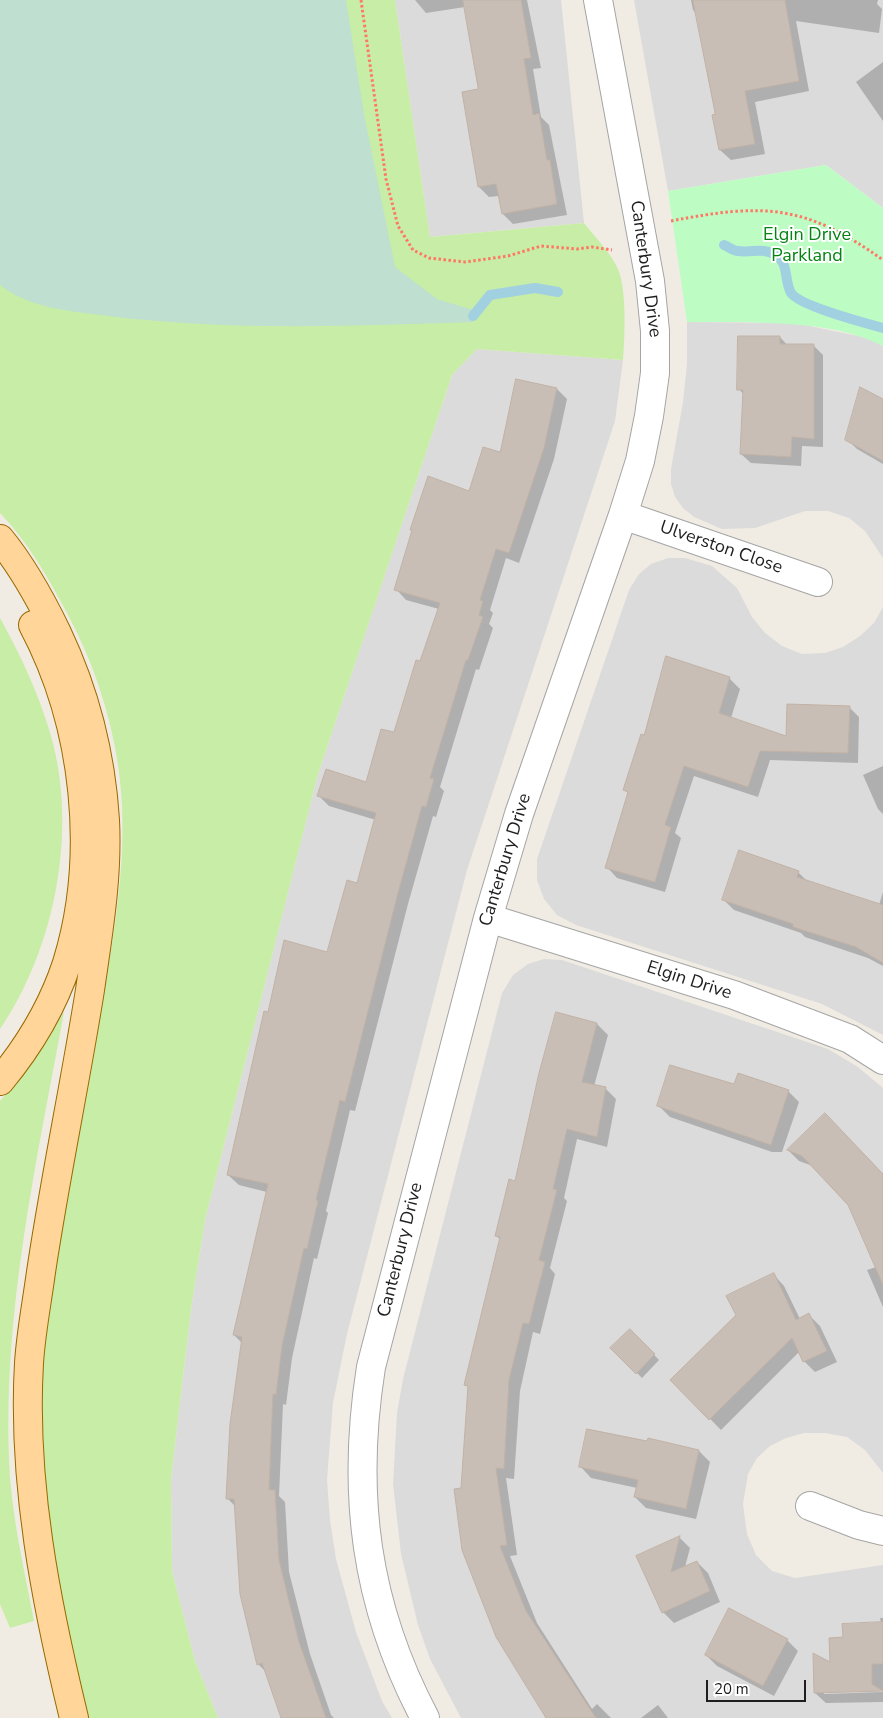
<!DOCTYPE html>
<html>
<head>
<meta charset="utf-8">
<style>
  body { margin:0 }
  #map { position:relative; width:883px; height:1718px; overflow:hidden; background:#f0ece3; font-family:"Nunito Sans",sans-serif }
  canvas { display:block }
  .scale { position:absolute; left:706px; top:1680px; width:100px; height:22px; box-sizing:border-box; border:2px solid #1e1e1e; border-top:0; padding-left:6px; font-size:15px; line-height:18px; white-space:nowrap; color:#1e1e1e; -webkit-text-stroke:4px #fff; paint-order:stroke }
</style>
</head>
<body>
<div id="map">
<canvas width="883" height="1718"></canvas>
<div class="scale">20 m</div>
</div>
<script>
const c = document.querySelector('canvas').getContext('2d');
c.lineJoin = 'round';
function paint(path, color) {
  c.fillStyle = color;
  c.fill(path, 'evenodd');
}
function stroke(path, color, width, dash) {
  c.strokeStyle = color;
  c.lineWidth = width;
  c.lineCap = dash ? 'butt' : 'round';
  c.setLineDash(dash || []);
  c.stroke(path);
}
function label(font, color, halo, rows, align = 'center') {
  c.font = font + ' "Nunito Sans",sans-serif';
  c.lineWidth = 4;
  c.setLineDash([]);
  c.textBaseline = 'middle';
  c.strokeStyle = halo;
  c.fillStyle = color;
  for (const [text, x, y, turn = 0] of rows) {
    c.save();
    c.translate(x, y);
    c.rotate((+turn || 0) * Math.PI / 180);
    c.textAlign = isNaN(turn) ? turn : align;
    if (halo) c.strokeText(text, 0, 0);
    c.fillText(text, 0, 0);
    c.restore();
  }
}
paint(new Path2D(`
  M395,0H561L584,223L430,237Z
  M634,0H883V208L826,165L668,191Z
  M687,322L795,323L868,338L883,346V558L865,531L849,518L828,511H805L755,528L722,529L694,517L683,508L675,497L671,484V469L683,402L687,364Z
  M477,349L623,360L615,421L467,870L347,1334L333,1403L327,1480L330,1520L336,1559L356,1632L382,1701L392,1718H218L195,1661L172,1571L171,1479L191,1309L205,1220L318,774L452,375Z
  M668,558H685L712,566L737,588L752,617L765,633L782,646L802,654L825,653L843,647L860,636L874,623L883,607V1035L822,1004L576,925L557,915L544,899L537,880V859L629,590L639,574L651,564Z
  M544,959L562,960L828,1049L858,1067L883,1088V1473L865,1450L847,1437L825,1433H804L786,1438L770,1446L757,1458L748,1474L743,1504L747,1534L756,1555L772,1571L795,1578L883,1565V1718H461L430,1659L418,1625L401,1554L393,1484L397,1413L403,1379L502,993L513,975L528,964Z`), '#dcdbdb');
paint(new Path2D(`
  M0,0H395L430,237L584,223C595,237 609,251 617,267C627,286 625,338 623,360L477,349L452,375L318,774L205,1220L191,1309L171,1479L172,1571L195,1661L218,1718H87C62,1611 36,1500 40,1390C46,1253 84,1118 106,982C118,910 129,838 118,765C110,711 92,659 66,611C47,576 28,542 0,513Z
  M0,618C21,656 39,694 51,736C78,830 55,949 0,1029Z
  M64,1012C37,1160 3,1309 9,1460C11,1514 24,1568 34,1621L10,1628L0,1604V1101L26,1069Z`), '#c8eda6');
paint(new Path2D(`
  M0,0H346L364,114L395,267L437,299L473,310V322C351,326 230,331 108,316C72,311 30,309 0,285Z`), '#bfdfd1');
paint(new Path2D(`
  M826,165L883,208V346C830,318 746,323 687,322L668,191Z`), '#bdfdc4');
paint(new Path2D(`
  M415,0H527L541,68L533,69L541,117L549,125L567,215L513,224L503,214L499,196L489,197L479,187L464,93L479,90L465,7L426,13Z
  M691,0H878L877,4L882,9L879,33L796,21L809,91L755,102L765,154L731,160L720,150L717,115L698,15L693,10Z
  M883,62V121L856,82Z
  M780,337L788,346H814L823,355V447L802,446L801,466L751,463L741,454L744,395L739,389Z
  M557,389L567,399L554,459L519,563L506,558L490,610L493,613L489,624L493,628L479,670L476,669L440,787L444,791L436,817L433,816L408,904L355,1111L350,1110L326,1211L328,1213L317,1259L314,1258L292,1358L286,1405L283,1404L279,1496L285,1502L289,1572L310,1654L331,1715L334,1718H285L266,1672L258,1664L236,1507L228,1499L242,1343L234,1335L267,1192L239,1185L228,1175L269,1013L328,953L357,884L376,820L329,806L319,796L367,784L395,734L439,609L406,600L396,589L470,492Z
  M883,401V464L857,449L847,439Z
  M729,678L740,689L731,718L787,738L849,707L859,717L858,763L770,760L758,797L694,776L675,833L681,838L665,892L617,878L607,867L628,793L625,790L645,736Z
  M883,766V814L878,809L863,775Z
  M798,872L808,882L879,905L883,892V966L868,958L805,937L801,933L734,910L723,899Z
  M557,1013L597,1024L608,1035L594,1086L605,1088L616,1099L607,1147L577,1139L564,1198L567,1201L550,1268L555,1274L540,1334L533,1332L520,1391L514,1479L506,1478L517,1555L510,1556L537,1623L592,1709L597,1704L611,1718H548L462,1489L469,1388L465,1384L501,1240L496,1236L516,1182Z
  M734,1086L788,1091L799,1102L782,1152H772L670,1117L659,1106Z
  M788,1150L883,1175V1307L867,1270L876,1267L849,1205L813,1166L799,1161Z
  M774,1275L784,1286L800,1319L809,1315L820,1326L837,1362L815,1372L804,1361L800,1351L721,1430L672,1380L737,1316Z
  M630,1330L659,1360L642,1378L612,1348Z
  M649,1440L699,1451L710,1462L696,1519L646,1508L635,1497L637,1488L591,1478L581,1467L648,1443Z
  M679,1537L690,1548L685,1567L697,1562L708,1573L720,1602L674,1623L663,1612L637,1556Z
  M880,1618H883V1690L824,1692V1694L883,1692V1702L826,1703L815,1693L844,1638L881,1623Z
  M787,1640L798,1651L774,1696L717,1666L706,1655Z
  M658,1705L668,1718H641Z`), '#0003');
stroke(new Path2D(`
  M724,245C729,247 733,251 738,251C752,253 763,247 776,255C789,263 784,281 791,293C800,306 865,323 883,328
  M473,316L490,295L535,288L558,292`), '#a1d1e0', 10);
const building = new Path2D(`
  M463,0H521L531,58L524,59L533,115L539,113L547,160H550L557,204L502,214L496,184L478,187L462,92L478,89Z
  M693,0H785L799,81L745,91L755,144L719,150L712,115L715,114Z
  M738,336H780V344H814V439L792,437L791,457L740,454L743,390H737Z
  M516,379L557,388L544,448L509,553L496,549L480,600L483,601L479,615L483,617L468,660H466L430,778L434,779L426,807L422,806L398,893L345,1102L340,1100L316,1200L318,1201L307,1249L304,1248L282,1346L276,1395L273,1394L269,1490H275L279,1560L299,1642L326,1718H281L262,1663L257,1665L240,1594L234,1499H226L230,1424L242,1337L233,1335L268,1184L227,1175L264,1011L268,1012L284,940L327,952L347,880L357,883L376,813L317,796L326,769L366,782L381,729L394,732L416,660L420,661L440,603L394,590L412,530H410L428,476L469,491L483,447L500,452Z
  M860,387L883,399V461L845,440Z
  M666,656L730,677L719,713L786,736L787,704L850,706L848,753L760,751L748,787L684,766L665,825L671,827L655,882L605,868L628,792L623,790L641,734L644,735Z
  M739,850L799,871L797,877L883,905V963L856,947L793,927V924L722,900Z
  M556,1012L597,1023L582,1082L606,1087L597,1137L567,1129L553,1189L557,1190L539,1260L545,1262L529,1324L523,1323L509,1380L504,1469L496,1468L507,1545L500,1546L526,1611L596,1718H546L496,1637L462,1550L454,1489L461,1488L468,1386L464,1385L500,1237L495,1236L509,1179L515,1181L539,1073Z
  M670,1065L734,1084L738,1073L789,1090L771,1145L657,1106Z
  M825,1113L883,1174V1285L848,1205L802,1156L787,1150Z
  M774,1273L796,1320L809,1313L827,1351L803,1362L792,1338L709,1420L670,1380L736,1315L726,1296Z
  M630,1329L655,1354L636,1374L610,1348Z
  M587,1429L647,1441L648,1438L699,1450L686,1509L634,1497L638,1480L579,1467Z
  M680,1536L671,1572L697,1561L710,1591L662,1613L636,1556Z
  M729,1608L788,1639L763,1686L705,1655Z
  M883,1622V1664H872V1684L883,1691L814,1693L813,1653L830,1662L829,1638L843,1637L842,1624Z`);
paint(building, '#c8beb6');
stroke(building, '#c2b2a5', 1);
const minor = new Path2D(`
  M623,515L818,582
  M488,918L734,995L850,1039L883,1060
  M810,1506L859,1525L883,1531
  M425,1718C365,1605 351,1493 371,1367L488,918L519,814L623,515L640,461L649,416L655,373V331L650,281L598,0`);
const primary = new Path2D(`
  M0,539C23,567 41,600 57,633C85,692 101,755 105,820C108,877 98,934 90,990C75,1084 55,1178 41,1272C37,1302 31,1332 29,1363C22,1482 46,1603 74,1718
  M0,1081C29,1046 53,1006 67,963C100,855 86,725 33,625`);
stroke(minor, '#a5a5a5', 30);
stroke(primary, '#986900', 30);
stroke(new Path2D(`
  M361,0L386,179L398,226L413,250L429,258L465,262L508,256L541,246L577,249L592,247L612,250
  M671,221C763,203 805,204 883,260`), '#ff7865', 3, [2.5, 2.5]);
stroke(minor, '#fff', 28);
stroke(primary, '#ffd599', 28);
label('18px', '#048411', '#fff', [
  ["Elgin Drive",807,236],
  ["Parkland",807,257]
]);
label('18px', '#1e1e1e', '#fff', [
  ["Canterbury Drive",645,269,82],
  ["Ulverston Close",721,548,19],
  ["Canterbury Drive",506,860,-73],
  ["Elgin Drive",689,981,18],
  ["Canterbury Drive",401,1250,-76]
]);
</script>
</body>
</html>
